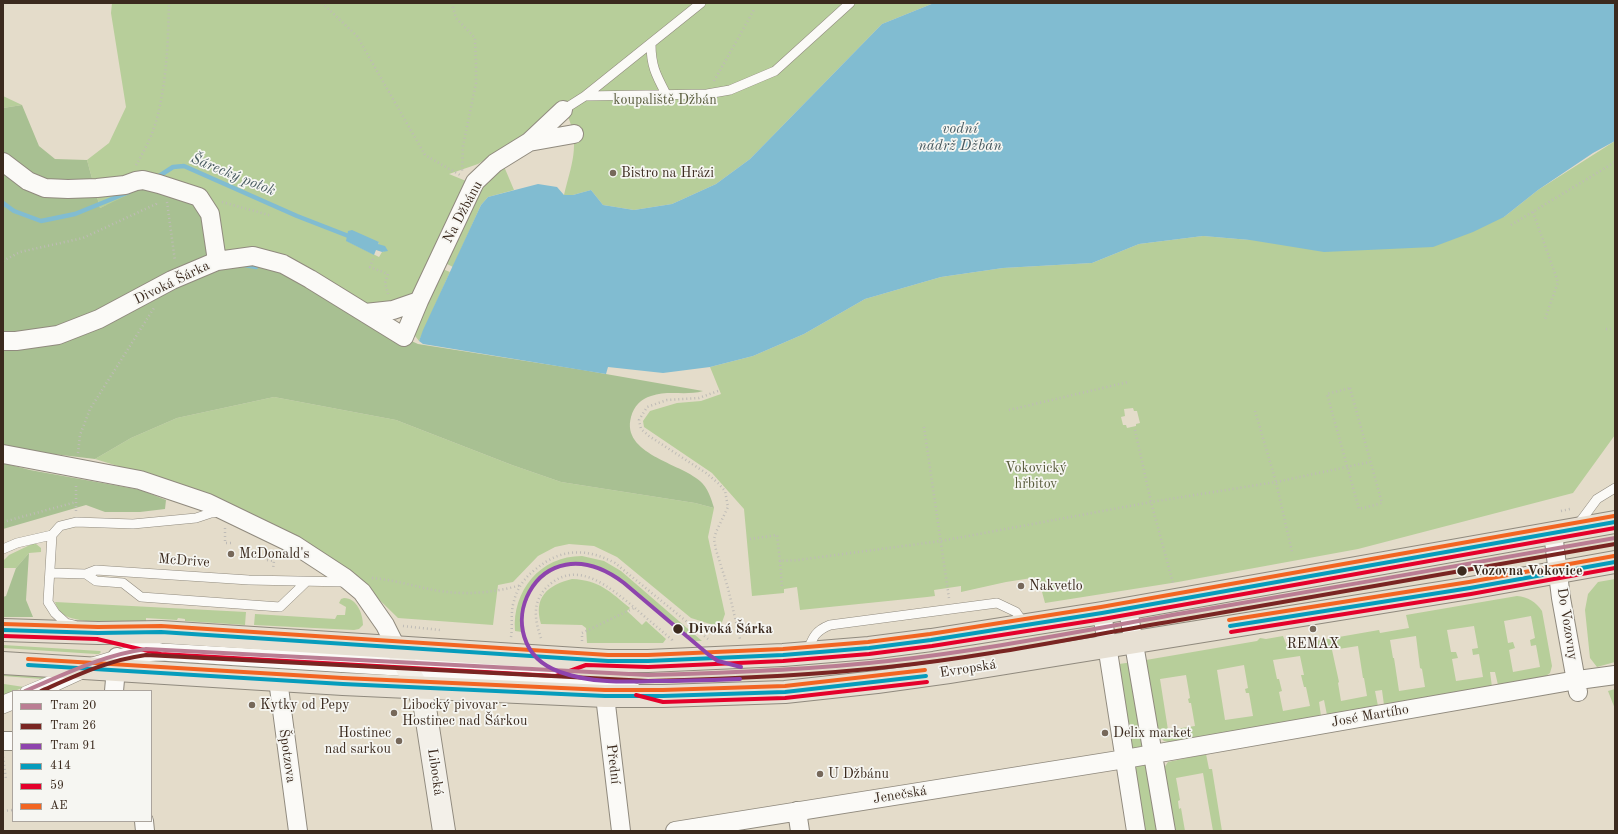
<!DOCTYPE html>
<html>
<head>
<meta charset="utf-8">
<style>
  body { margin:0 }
  #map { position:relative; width:1618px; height:834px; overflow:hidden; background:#e4dcca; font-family:"Old Standard TT",serif }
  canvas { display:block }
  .frame { position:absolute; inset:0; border:4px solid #3b2a1e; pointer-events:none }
  .legend { position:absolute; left:12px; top:690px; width:140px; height:132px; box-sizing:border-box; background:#f6f6f2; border:1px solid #aba49d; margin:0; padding:5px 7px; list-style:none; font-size:12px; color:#3b2a1e }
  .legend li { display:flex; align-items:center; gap:8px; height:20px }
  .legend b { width:20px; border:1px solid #aba49d }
</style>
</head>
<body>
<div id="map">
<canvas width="1618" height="834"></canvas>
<div class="frame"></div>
<ul class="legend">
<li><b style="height:5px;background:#ba7d93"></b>Tram 20</li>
<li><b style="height:5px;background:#792522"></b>Tram 26</li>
<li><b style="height:5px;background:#8e44ad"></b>Tram 91</li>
<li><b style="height:5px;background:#069cbc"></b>414</li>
<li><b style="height:5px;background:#e4002b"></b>59</li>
<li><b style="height:5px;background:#f26522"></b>AE</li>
</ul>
</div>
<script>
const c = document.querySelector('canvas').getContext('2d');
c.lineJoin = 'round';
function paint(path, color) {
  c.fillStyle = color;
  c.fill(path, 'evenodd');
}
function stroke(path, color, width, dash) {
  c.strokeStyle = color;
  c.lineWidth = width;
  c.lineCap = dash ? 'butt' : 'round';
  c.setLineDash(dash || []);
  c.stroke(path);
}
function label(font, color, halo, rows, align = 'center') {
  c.font = font + ' "Old Standard TT",serif';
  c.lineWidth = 3.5;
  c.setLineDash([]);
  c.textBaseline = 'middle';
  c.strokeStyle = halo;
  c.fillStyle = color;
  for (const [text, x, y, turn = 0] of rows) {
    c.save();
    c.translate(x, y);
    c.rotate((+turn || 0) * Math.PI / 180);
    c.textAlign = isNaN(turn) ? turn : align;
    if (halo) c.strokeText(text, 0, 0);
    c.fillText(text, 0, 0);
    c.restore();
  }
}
paint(new Path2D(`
  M112,3H934L882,24L750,159L716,184L672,204L634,210L603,205L591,190L573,195H564C571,166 581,144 567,115L539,126L478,164L449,174L466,181L424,283L411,297L374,309L223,254L107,205L100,208L87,160L109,143L126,107L111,13ZM347,239L379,242L378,244L384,252H382L379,257L347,241Z
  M3,96L22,105L3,108Z
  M1615,141V435L1573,493L1358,549L1178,582L1045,603L1038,577L1006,582L961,592V586L934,590L935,596L927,597L800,610L797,587L784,589V593L752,596L744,509L712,473L644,427L643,421L650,411L677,403L701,401L721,394L710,367L753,356L804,334L865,299L941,277L1003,268L1092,263L1139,244L1203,236L1250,240L1504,217L1538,190ZM1133,408L1134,411H1137L1140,423L1136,424V426L1127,428L1126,425H1123L1121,417L1125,416L1124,409Z
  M503,164L514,190L488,197L481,205L453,267L443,262L477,188Z
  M440,268L450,272L419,341L412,332Z
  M274,397L396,420L512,465L561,482L695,503L714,508L708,537L725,614L721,625L710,624L691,618L617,557L594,546L569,544L555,547L538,556L513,582L498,585L493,625L398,618L356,577L299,537L215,498L160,479L95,459L131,438L177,418Z
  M32,544H36L41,548V552L29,553L16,568H3V561L9,555Z
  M582,556L604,561L621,571L702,641H693C677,628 662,615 646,602C615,576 582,545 543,578C526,592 520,610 522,632L515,631C512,591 540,556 582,556Z
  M572,579C600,580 610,592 630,608L627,611L642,625L646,621L666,639L663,643H587L586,628L582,625L541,624C533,597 548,585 572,579Z
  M1615,579V662L1597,667L1590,658L1585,610L1588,594L1598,582Z
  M1517,596C1528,597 1536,602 1542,611L1552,666L1550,673L1543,678L1498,685L1495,672H1490L1492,687L1384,705L1382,690L1375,691L1378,706L1327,715L1324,700L1319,702L1321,716L1168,742L1164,741L1158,735L1146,660L1257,641L1260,638L1266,639L1283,636L1287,646L1379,630L1380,633L1409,628L1406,615ZM1531,616L1535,638L1530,640L1531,646L1536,645L1540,667L1513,672L1509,650L1515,648L1513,642L1508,643L1504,621ZM1474,626L1478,648L1472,649L1473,655L1479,654L1483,677L1456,681L1452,659L1458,658L1456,652H1451L1447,630ZM1416,636L1420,668L1422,669L1425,687L1399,691L1394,658H1393L1390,640ZM1358,646L1363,678H1364L1367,696L1341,701L1338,683L1339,682L1332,650ZM1300,656L1304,675H1301L1304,687H1306L1310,706L1283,711L1279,692L1282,691L1279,679H1277L1273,660ZM1244,665L1248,688L1245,689L1246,693H1249L1253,716L1225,720L1217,670ZM1186,675L1190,698L1188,699L1189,703H1191L1195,726L1168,730L1160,679Z
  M344,598C357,598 363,614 363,625L359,629L354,630L254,625L255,614L335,619L337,615H345L346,607L339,603L341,599Z
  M55,602L246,612L245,625L185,621V619L178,618L177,620L146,618V624C128,623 81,624 66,616C61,614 57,608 55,602Z
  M3,645L100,651L101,652L99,654H96L3,648Z
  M1133,662L1144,746L1130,749L1119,664Z
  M3,671L53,675L42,679L3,676Z
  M4,684L24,687L3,696Z
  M1615,689V709L1608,691Z
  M1206,754L1209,769H1212L1222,831H1213L1203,773L1176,778L1180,800L1178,801L1179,809L1181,808L1185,831H1174L1164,768L1168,762Z
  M1146,762L1157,831H1143L1133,765Z`), '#b7ce9a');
paint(new Path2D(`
  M22,105L39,146L55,159L87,160L100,208L157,181L211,199L223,254L280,271L407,339L418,344L583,370L703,391C686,396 668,390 651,396C641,399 634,406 631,417C621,454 680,463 700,481C708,488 711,498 714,508L695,503L561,482L512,465L396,420L274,397L177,418L131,438L95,459L3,448V108Z
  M3,463L30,470L141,490L166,500L165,509L140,512H105L86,505L3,529Z
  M29,553L26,600L33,617H3V597L6,596L16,568Z`), '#a8c092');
paint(new Path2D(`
  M934,3H1615V141L1593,153L1538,190L1504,217L1473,232L1433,247L1324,252L1250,240L1203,236L1139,244L1092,263L1003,268L941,277L865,299L804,334L753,356L710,367L663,373L608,367L606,374L423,344L419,341L423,330L481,205L488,197L538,184L557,187L564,195H573L591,190L603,205L634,210L672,204L716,184L750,159L882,24Z
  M352,230L379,242L378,244L385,246L388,251L382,252L376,250L374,255L346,241L348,231Z`), '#81bcd1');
stroke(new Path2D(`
  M156,178L173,167L184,166L297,216L351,237
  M3,203L14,211L41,221L75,214L129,192
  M245,265L256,267`), '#81bcd1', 4.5);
const lane = new Path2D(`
  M651,44C651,66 656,75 666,94
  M585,96L707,94L730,90L775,71L850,3
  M563,110L585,96L701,3
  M1577,526L1597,499L1615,488
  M52,535L48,602L55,613L66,623L74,625
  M3,549L17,543L52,535L60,526L76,522L133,524L196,518L211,513L222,512
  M50,573L86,574L96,581L123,583L141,597L280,607L306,582
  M86,574L96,570L249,580L347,582
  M128,641L161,648L556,670L571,665
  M807,652C813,637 815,631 830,625L997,603L1016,612L1025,625
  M92,662L129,651L150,648
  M115,662L140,657L161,656L553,681L616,683L636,688
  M25,691L68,673
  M46,691L85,673
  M3,700L13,696
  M3,709L13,705`);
const street = new Path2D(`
  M529,142L574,134
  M3,162L28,181L45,188L68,189L97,188L125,185L136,181L143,180L159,184L199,197L210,214L217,261
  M365,313L393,310L419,301
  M3,341H16L58,335L99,319L172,280L217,261L253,256L283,264L310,279L404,337L419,301L475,182L495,163L529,142L563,110
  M3,454L140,480L208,503L295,545L344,577L362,592L385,625L396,647
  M1553,533L1561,598L1578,692
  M1128,609L1166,831
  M1102,613L1136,831
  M278,680L298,831
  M114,691L117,657
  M605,696L621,831
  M3,741H13
  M797,811L800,831
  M144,821L145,831
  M675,831L1125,759L1571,681L1615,675`);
const secondary = new Path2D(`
  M396,647L417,687L425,708L444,831`);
const primary = new Path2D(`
  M3,630L98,633L161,632L608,661H648L783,655L869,648L931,640L1102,613L1615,522
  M3,663L343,684L605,696H663L785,692L877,682L949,672L1470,588L1615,562`);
stroke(lane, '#908a7e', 10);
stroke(street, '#908a7e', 20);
stroke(secondary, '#908a7e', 24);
stroke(primary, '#908a7e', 24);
stroke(new Path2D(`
  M322,3L357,36L425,155L460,175
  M452,3L456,18L475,38L476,63V83L463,146L462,172
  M714,81L755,8
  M136,165C145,150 154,132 158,114C167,78 168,40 169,3
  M167,202L175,261
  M222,202L269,215
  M1533,212L1558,282L1545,319
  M1511,225L1615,162
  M373,259L370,267L388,274L385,283L388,294
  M3,261L20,252L83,238L156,204L157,201
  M1606,329H1615
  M1350,388L1382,503L1359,509L1327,394Z
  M718,391L699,398L667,400L647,407L639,420L641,429L649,436L706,473L718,483L725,491L728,507L716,532L714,539L716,550L728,588L740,639
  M1009,410L1128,382
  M1255,411L1276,482L1292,552
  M924,427L949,598
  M1135,430L1151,502L1173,583
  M78,453L80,435L90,409L154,308
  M76,511V484
  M1561,511L1570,509
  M3,522L76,502
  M225,528V543H232
  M750,539L777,535L780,561L798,560L941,541L1151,502L1276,482L1370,462
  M267,560L274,561L273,569
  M780,561L782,587
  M372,578C395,580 417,587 439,591C466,595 494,593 521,585
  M403,626L440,630
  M511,637C513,625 510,613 514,601C517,588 525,577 536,569C561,548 587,548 615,563L708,639
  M541,638C535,621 532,604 545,589C576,556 610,588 635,608C647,619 660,629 672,640V641
  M582,641V633L634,608
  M3,757L6,779
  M3,811L13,810`), '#bebbb6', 2.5, [1, 3]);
stroke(lane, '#fbfaf7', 9);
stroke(street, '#fbfaf7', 18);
stroke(secondary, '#f3f0e9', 22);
stroke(primary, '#e7e0d3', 22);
stroke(new Path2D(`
  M1230,626L1470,588L1615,562
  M3,630L98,633L161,632L608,661H648L783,655L869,648L931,640L1102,613L1615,522
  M28,665L343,684L605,696H663L785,692L926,676`), '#069cbc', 4);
stroke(new Path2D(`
  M1231,632L1471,594L1615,568
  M3,636L97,639L161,654L556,676L586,665L648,667L783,661L869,654L932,646L1103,619L1615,528
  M636,695L663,702L785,698L927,682`), '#e4002b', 4);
stroke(new Path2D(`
  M1229,620L1469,582L1614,556
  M3,624L98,627L161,626L608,655H648L783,649L868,642L930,634L1101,607L1614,516
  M28,659L343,678L605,690H663L785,686L925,670`), '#f26522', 4);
stroke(new Path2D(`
  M25,691C65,674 103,655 146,649L648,675C728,673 809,670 888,661C987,650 1086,630 1184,613C1328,589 1471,563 1615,538`), '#ba7d93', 4);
stroke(new Path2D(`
  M41,691C75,676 108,660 146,655L648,681C728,679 808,676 888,667C984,657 1079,637 1174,621C1321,596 1468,570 1615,544`), '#792522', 4);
stroke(new Path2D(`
  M740,679C712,680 684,681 655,681C624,682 590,683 560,672C481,644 536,516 624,583L709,655L718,661L741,667`), '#8e44ad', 4);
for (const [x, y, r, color] of [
  [613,173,4,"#76685a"],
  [231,554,4,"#76685a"],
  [1462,571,5.5,"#3b2a1e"],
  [1021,586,4,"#76685a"],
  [678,629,5.5,"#3b2a1e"],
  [1313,629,4,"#76685a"],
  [252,705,4,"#76685a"],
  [394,713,4,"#76685a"],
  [1105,733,4,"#76685a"],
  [399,741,4,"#76685a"],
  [820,774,4,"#76685a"]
]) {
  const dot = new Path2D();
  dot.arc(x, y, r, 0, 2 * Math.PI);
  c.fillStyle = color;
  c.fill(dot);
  stroke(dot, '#f6f6f2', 1.5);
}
label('14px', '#555838', '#f6f6f2', [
  ["koupaliště Džbán",665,100],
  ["Vokovický",1036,468],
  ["hřbitov",1036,484]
]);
label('14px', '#3b2a1e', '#f6f6f2', [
  ["Bistro na Hrázi",621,173],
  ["McDonald's",239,554],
  ["Nakvetlo",1029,586],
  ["REMAX",1313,644,"center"],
  ["Kytky od Pepy",260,705],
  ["Libocký pivovar -",402,705],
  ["Hostinec nad Šárkou",402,721],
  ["Hostinec",391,733,"right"],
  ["nad sarkou",391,749,"right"],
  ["Delix market",1113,733],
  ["U Džbánu",828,774]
], 'left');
label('14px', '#3b2a1e', '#f6f6f2', [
  ["Na Džbánu",463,212,-62],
  ["Divoká Šárka",172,283,-26],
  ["McDrive",184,561,4],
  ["Do Vozovny",1567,624,81],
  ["Evropská",968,669,-9],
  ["José Martího",1370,716,-10],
  ["Špotzova",287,756,82],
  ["Přední",613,764,83],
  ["Libocká",435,772,82],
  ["Jenečská",900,795,-9]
]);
label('bold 14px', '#3b2a1e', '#f6f6f2', [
  ["Vozovna Vokovice",1472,571],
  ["Divoká Šárka",688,629]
], 'left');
label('italic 15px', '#45585e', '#f6f6f2', [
  ["vodní",960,129],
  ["nádrž Džbán",960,146],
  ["Šárecký potok",233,175,22]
]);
</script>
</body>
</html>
